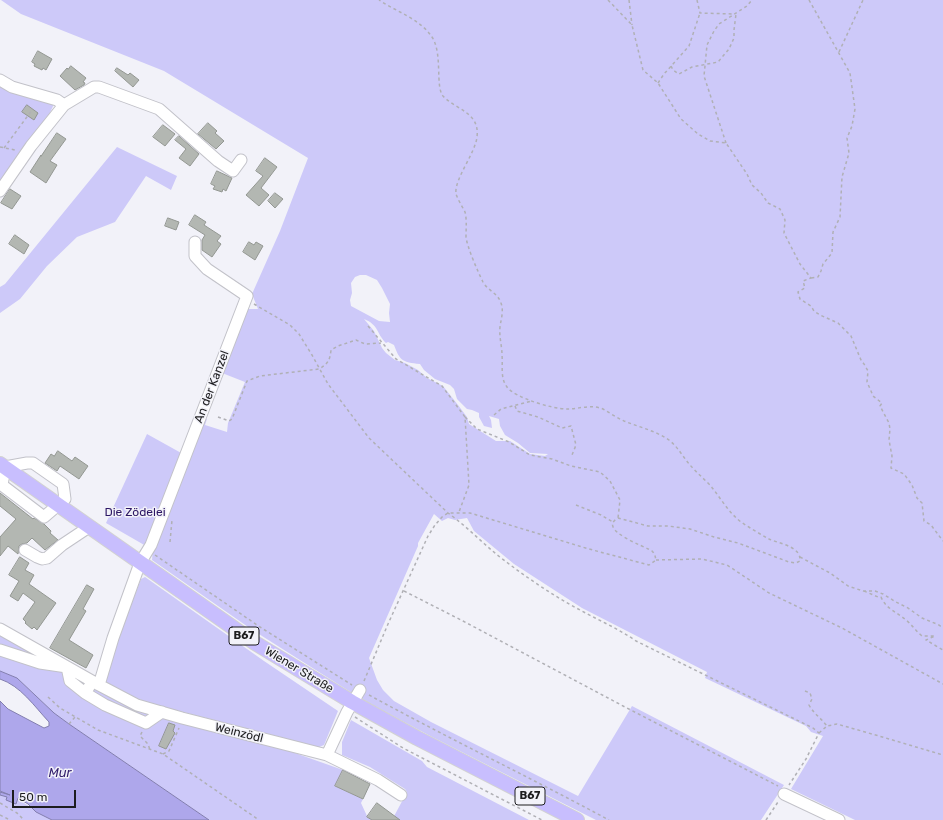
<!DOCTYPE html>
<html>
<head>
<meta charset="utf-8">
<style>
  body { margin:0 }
  #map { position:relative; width:943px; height:820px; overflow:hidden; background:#f2f2f9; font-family:Rubik,sans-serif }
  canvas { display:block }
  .scale { position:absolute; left:12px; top:790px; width:64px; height:18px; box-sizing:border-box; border:2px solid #1d1d1f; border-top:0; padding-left:5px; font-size:12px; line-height:14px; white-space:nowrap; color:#1d1d1f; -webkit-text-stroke:3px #f2f2f9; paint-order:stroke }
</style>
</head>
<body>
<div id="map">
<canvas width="943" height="820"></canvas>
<div class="scale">50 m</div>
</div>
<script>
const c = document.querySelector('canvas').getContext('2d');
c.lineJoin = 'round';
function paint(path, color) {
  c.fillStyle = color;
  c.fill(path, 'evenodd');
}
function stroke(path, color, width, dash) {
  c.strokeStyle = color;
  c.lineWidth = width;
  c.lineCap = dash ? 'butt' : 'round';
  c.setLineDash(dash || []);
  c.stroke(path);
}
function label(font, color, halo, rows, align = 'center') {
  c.font = font + ' Rubik,sans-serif';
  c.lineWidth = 3;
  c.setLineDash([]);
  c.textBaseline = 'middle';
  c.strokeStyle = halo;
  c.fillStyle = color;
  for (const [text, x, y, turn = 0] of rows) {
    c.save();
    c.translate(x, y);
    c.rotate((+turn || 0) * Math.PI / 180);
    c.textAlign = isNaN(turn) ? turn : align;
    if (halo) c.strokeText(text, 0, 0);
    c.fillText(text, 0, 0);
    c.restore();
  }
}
paint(new Path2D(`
  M1,0H943V820H855L791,789L823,736L811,732L806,726L705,678L707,672L582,608L514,564L474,531L467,518L455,520L448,518L442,521L434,514L418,543V546L369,658L377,680L383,690L394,701L431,722L578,796L632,706L784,785L761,820H596L432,737L363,700L251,629L152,560L153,549L203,417L207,419L205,425L227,432L228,423L245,382L222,373L246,309H258L252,294L280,231L308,158L164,71L21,14ZM360,275H366L377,280L382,288L390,304L389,313L390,322L379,321L351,306L350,300L352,293L351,283L355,277ZM364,319C379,325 376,333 386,343L388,342L394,345C400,361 402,362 420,364L424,370L435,379L450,385L454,389L457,399L467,409L472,410L479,413V417L484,426L492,428L491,420L489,416L499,419L500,426L505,435L518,443L530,453L548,454L545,456L530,454L510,441H496L469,424L467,417L458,405L443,386L427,378L418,370L405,363L395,360L386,353L382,348L374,331Z
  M0,84L54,104L47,119L0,183Z
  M117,147L177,176L171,190L146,176L115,222L77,237L47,266L20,299L0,313V287L5,284Z
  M147,434L183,454L146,546L106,523Z
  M145,577L264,661L338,711L324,745L319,747L148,703L104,684L119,636L141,579Z
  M0,629L137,705L278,747L343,770L335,786L363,799L361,803L367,816L372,820H209L69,724L54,713L17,678L0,671Z
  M351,720L422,761L427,767L529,820H392L407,792L405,789L370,767L342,755V742Z
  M0,791C20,798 33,810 52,820H0Z`), '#cdc9f9');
const water = new Path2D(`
  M0,671L17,678L54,713L69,724L209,820H52L36,812L28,804L18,798L16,804L6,800L7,797L0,795V792L10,795L0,791V701L8,709L44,728L49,726V722C34,706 21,686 0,679Z`);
paint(water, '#aea7eb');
stroke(water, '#827eae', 1);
const building = new Path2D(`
  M38,51L52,59L46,70L43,68L42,70L34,66L35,64L32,62Z
  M71,66L86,78L83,82L85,83L84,85L75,90L60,76L67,68L68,69Z
  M117,68L128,75L130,73L139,80L133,87L115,71Z
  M27,105L38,113L34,120L22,112Z
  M208,123L217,131L215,133L224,141L216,149L198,134Z
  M163,125L175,134L165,146L153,137Z
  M57,133L66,139L50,161L57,165L46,183L30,172L41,155V156Z
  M179,136L199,154L190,166L179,158L186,149L175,140Z
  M265,158L277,167L261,188L269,195L259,206L246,195L263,176L256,171Z
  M217,171L232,178L226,191L223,189L222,192L213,189L215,186L211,184Z
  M10,189L21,196L12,209L1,203Z
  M275,193L283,199L275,208L268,201Z
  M195,215L206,222L204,225L221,236L217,241L221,244L212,257L202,250V240L205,235L189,225Z
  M168,218L179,222L176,230L165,226Z
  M15,235L29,245L24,254L9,244Z
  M249,242L254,245L256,242L263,246L255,260L243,252Z
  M58,451L72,461L75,457L88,466L79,479L60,466L57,471L45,463L51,454L54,456Z
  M0,493L33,519L34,518L44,524L51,531L50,533L58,540L45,550L32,538L27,543L22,544L19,546L18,554L8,546L0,556V537L16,519L0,506Z
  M20,557L29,563L25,570L34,575L29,584L56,603L37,630L34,627L32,629L25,623L26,622L23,619L35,602L23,593L18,601L10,596L19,581L9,575Z
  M87,585L94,589L83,609L86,611L69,640L93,655L86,668L50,648Z
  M169,723L175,725L173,731L175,733L166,749L159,746Z
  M343,770L370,784L363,799L335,786Z
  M377,803L400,820H372L367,817Z`);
paint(building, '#b3b7b2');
stroke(building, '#939792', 1);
const minor = new Path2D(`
  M0,80L12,87L57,100L64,105
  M0,191L31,146L64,105L94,87H99L159,109L218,161L233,171L241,160
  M27,463H33L63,484L65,499L44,517L2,485L5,467Z
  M25,550L37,557L42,559L47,558L62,545L89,527
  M0,629L99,685L137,705L182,718L327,755L347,712L360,690
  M0,650L40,663L67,667L70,681L85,693
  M99,685L113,638L140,563L151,545L247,296L207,269L195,256V242
  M89,687L85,693L105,705L146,723L162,712
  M327,755L378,780L401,795
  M784,794L839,820`);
const major = new Path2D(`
  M0,464L255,643L352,702L417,738L577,820`);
stroke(minor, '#c2c2c9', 13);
stroke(major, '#d2d2d2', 16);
stroke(new Path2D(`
  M608,0L632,25L643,70L658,83L681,119L698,134L710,141L726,143L747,174L752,185L761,193L768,203L780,209L785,220L784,233L800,264L811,278L803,281L805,288L798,292L800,299L811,306L814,311L820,315L838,323L851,336L861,360L864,364L868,371L867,382L871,391L873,396L882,403L880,406L889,423L890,429L889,440L892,456L891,468L904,474L912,485L917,498L922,503L924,521L931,525L943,541
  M629,0L632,25
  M697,0L700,13L734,14
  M809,0L850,73L855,109L852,126L847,138L849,153L842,177L840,217L833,232L832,253L823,264L821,271L818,277L811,278
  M839,52L863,0
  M671,66L673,70L679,74L692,67L718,62L729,49L734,38V30L736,14
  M658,83L664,74L689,46L700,13
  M726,143L704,76L707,45L714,31L719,24L747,6L752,0
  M0,147L15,150
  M4,148L32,110
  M254,304L290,325L299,334L312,355L328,384L369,438L448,513C469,528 485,546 505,561C529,579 555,597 582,611C600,621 619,629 636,641L813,728L819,733L806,759L789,785
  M368,326L396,359L442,386L465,417L469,485L459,512
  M515,406L517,411L538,417L562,428L571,426L576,445L572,455
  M494,415L501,409L532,401
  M218,417L229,421L232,419L247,381L260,376L319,369C328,364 330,360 331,350L338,346L356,340L365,344L381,343
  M465,417L477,429L509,442L530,455L552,459L571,466L600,472L610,481L620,500L618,518
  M576,505L601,515L613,522
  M170,542L172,520
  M155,555L260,627L352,685
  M800,557L830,573L848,586L863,591H875L883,594L896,602L908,608L922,618L939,625L943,628
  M656,560L702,559L727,565L769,593L842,628L943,684
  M404,591L463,621L625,707L778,786
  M864,591L878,597H881C886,609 897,612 906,620C912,625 916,631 922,636H935L926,640L943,650
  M364,681L388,624L428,536L435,525L442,517L448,513H470L589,549L649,565L656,560C655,556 655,554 652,551C647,547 596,530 618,518L648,526H668L690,529L714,537L738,543L789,562L796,563L800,561C800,558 800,556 798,553C792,545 778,543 769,539C760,534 750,528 741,522C728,512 720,497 710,485C703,478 696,472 690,465C683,457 678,447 669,440C656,431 639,427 624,421C617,418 610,413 603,409C591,404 579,409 567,409C553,409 515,398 507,387C500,378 503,366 502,355C502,346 499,337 500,327C501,319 504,311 501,303C498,293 488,291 483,282C478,272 467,247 466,237C466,228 467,220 465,212C462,206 458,200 456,194C454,179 475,154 477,137C480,112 456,110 443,96C435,86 443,54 432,37C420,19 397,12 379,0
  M805,691L810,693L812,699L809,705C814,714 820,717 827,726
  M369,695C448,738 529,777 609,820
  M48,697L60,708L98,730L163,754L259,820
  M355,717L403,748L542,820
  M69,724L75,717
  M142,732L140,736L148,744L150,750
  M819,733L827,726L837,724L879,736L943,755
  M163,754L169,751L179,728
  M0,803L17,813L24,820
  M0,815L10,820
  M766,820L778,802`), '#b0b0b5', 1.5, [3, 3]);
stroke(minor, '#fff', 11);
stroke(major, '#c8befe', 14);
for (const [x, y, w] of [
  [244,636,30],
  [530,796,30]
]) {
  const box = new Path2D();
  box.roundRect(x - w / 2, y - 9, w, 18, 3);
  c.fillStyle = '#f2f2f9';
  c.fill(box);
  stroke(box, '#1d1d1f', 1);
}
label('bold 11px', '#1d1d1f', null, [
  ["B67",244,636],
  ["B67",530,796]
]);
label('12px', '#1d1d1f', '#f2f2f9', [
  ["An der Kanzel",212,387,-69],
  ["Wiener Straße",299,670,31],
  ["Weinzödl",239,733,14]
]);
label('12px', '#2d1765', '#f2f2f9', [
  ["Die Zödelei",135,513]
]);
label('italic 13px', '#35226f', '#f2f2f9', [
  ["Mur",60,773]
]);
</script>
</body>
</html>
